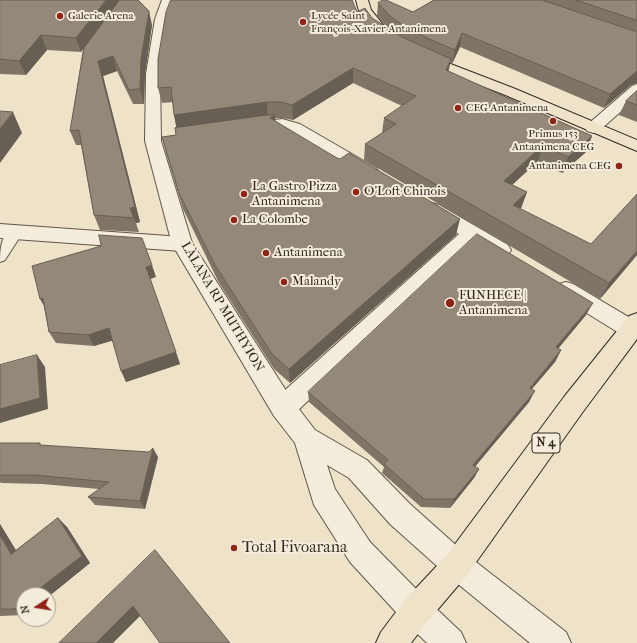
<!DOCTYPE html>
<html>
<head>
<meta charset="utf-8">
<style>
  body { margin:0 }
  #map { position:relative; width:637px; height:643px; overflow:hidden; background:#eee3c9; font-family:"IM FELL French Canon",serif }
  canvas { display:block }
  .north { position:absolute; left:16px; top:587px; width:40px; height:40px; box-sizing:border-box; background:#f4eddc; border:1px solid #a79d91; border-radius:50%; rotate:258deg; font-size:11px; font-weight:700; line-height:16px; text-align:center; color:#332620 }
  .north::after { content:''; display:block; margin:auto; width:14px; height:18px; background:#8f2418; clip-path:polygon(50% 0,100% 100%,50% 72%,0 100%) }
</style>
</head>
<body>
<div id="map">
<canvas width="637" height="643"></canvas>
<div class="north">N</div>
</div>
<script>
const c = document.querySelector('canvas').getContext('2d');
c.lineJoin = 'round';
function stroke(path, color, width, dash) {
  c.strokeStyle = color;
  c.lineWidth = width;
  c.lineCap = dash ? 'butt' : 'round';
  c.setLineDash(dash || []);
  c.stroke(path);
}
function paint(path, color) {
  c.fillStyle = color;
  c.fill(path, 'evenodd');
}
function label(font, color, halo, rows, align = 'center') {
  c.font = font + ' "IM FELL French Canon",serif';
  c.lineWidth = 4;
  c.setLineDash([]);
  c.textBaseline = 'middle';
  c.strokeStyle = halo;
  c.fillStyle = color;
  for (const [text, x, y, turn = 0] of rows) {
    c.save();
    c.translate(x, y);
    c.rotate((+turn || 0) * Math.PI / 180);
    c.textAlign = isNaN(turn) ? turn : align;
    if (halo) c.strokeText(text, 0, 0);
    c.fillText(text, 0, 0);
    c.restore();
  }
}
const service = new Path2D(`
  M16,227L21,228L23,232L5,260L0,262C0,249 1,231 16,227Z`);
const minor = new Path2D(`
  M637,84V97L599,131L593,133L587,131L585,128L587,125L632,86Z
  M282,119L300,124L376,168L379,172L376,176L370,178L364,176L288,130C274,127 259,134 244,130L242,127L244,124Z
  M432,203L439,205L508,245L511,250L508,255C495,259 485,249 474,243L292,416L283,419L274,416L271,408L274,400L459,234L425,213L423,209L425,205Z
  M0,224L182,237L189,239L192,244L189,249L182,251L0,238Z
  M566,282L573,284L637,322V337L632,339L624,336L559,296L555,290L559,284Z`);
const tertiary = new Path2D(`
  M162,0H174L169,19L160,74L161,141L192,243L292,400L315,430L367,460L410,504L467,555L566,632L571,643H530L447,575L390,524L349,478L327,465L335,489L370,542L427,600L461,632L466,643H427L405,622L350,562L314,505L295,443L274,416L172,244L145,141L146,74L155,19Z`);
const primary = new Path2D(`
  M356,0H368L371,10L389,32L387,35H377L359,11Z
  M422,51L448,63L513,88L637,140V151L503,94L438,69L417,58L415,55L417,52Z
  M637,313V339L582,413L467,575L427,622L411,643H376L381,632L405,600L447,555L564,397L629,316Z`);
stroke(service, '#62554a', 2);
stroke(minor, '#62554a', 2);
stroke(tertiary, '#62554a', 2);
stroke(primary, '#332620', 2);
paint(service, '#f4eddc');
paint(minor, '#f4eddc');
paint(tertiary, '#f4eddc');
paint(primary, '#eee3c9');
paint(new Path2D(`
  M0,0L152,25L145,74L144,104H133L117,71L103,76L140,222L136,223L139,232L100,230L94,215L81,145H76L70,131L83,49L81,52L47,50L26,75L0,74Z
  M434,0H637V83L631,85L604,108L460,47L452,64L450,62L448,71L592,136L586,152L562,173L538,161L512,185L527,192L521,208L520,209L591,244L637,255L600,299L364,160L365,144L382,133L384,118L402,106L353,83L293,120L282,118H275V121L456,235L290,383L274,369L218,281L183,209L166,153L162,137L176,135L177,128L174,115L173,102L162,103L158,88L372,18L387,27L377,16L378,3L413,12Z
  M637,91V122L619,115L626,101Z
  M156,277L150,279L180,364L126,382L112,340L94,346L56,343L49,332L44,307Z
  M586,315L558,349L561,350L555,362L532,389L529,402L475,466L479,469L474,478L450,508L421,507L382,473L384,467L309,402L308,392Z
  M0,443L42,445L158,457L145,509L95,505L88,497L99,489L42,484L1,483L0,482Z
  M58,518L67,527L90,563L48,597V595H24V615L0,616V524L16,550Z`), '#7f7567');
paint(new Path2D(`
  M106,0H120L81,52L76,38Z
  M149,11L152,25L145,74L144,104L140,89L141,59Z
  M462,33L460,47L452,64L455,50Z
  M41,35L47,50L26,75L19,61Z
  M113,56L117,71L103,76L140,222L136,223L130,208L98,61Z
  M451,59L448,74L446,70Z
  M353,68V83L293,120L292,105Z
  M637,71V83L631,85L604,108L610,94Z
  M267,102L268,118L177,131L174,115Z
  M13,112L22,133L0,163V129Z
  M275,115L276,131L270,118Z
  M592,136L586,152L562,173L568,157Z
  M543,145L538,161L499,197L504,181Z
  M527,192L521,208L507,221L513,205Z
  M460,219L456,235L290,383L289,369Z
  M637,251V255L600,299L609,283Z
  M152,265L156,277L150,279L146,267Z
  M43,298L47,311L40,299Z
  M593,303L586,315L550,358L556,347Z
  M109,328L115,340L94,346L88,335Z
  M561,350L555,362L524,398L530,388Z
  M176,352L180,364L126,382L121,371Z
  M37,355L45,367L48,409L0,423V409Z
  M535,391L529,402L469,474L473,465Z
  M153,448L158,457L145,509L140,501Z
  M479,469L474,478L450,508L454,499Z
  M58,518L67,527L90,563L48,597V595H31Z
  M0,524L22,561L11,554L0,535Z
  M24,601V614L14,609Z
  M133,606L142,614L113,643H96Z`), '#685f54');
const building = new Path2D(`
  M0,0H106L76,38L41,35L19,61L0,59Z
  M120,0H138L149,11L141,59L140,89L129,90L113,56L98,61L135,207L130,208L134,218L94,215L79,130L70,131L84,48Z
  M171,0H352L357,12L365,8L372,18L402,37L451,59L446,70L592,136L568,157L543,145L504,181L527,192L513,205L591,244L637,194V251L609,283L365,144L396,124L384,118L416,96L353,68L292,105L281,102H267L174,115L171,87L158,88V59L166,12Z
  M383,0H386L413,12L434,0H542L637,32V71L610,94L462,33L455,50L429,39L401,24L389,15L378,3Z
  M576,0H637V20Z
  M637,91V105L626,101Z
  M0,111L13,112L0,129Z
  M267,115H275L270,118L337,158L340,159L349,153L460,219L289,369L272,354L215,265L179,193L162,137L176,135L175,128Z
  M477,234L593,303L556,347L561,350L530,388L535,391L473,465L479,469L454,499H424L384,464L388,460L308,392Z
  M99,235L142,238L152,265L146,267L176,352L121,371L109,328L88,335L49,332L43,298L40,299L32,266L101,246Z
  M37,355L40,398L0,409V365Z
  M0,443H40V445L149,452L153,448L140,501L88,497L109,482L34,475H0Z
  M58,518L82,556L31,595H24V601L14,609H0V535L11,554Z
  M155,550L230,643H160L133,606L96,643H59Z`);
paint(building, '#948878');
stroke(building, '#685f54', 1);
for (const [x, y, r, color] of [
  [60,16,4,"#8f2418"],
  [303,22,4,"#8f2418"],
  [458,108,4,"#8f2418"],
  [553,121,4,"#8f2418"],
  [619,166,4,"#8f2418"],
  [356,192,4,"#8f2418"],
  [244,194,4,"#8f2418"],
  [234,220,4,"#8f2418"],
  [266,253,4,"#8f2418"],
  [284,282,4,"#8f2418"],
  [450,303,5,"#8f2418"],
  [234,548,4,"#8f2418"]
]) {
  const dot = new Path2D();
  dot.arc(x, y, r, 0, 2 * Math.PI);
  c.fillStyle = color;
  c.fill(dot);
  stroke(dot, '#f4eddc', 1.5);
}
label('11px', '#332620', '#f4eddc', [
  ["Galerie Arena",68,16],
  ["Lycée Saint",311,16],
  ["François-Xavier Antanimena",311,29],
  ["CEG Antanimena",466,108],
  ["Primus 153",553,134,"center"],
  ["Antanimena CEG",553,147,"center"],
  ["Antanimena CEG",611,166,"right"]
], 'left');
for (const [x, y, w] of [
  [546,443,28]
]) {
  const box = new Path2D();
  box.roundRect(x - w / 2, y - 10, w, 20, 3);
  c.fillStyle = '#f4eddc';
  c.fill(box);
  stroke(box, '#332620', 1);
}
label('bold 12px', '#332620', null, [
  ["N 4",546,443]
]);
label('13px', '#332620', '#f4eddc', [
  ["La Gastro Pizza",252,187],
  ["Antanimena",252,202],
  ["O'Loft Chinois",364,192],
  ["La Colombe",242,220],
  ["Antanimena",274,253],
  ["Malandy",292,282],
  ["FUNHECE |",459,296],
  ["Antanimena",459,311]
], 'left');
label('13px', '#332620', '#f4eddc', [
  ["LÀLANA RP MUTHYION",222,307,59]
]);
label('16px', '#332620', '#f4eddc', [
  ["Total Fivoarana",242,548]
], 'left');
</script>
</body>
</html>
